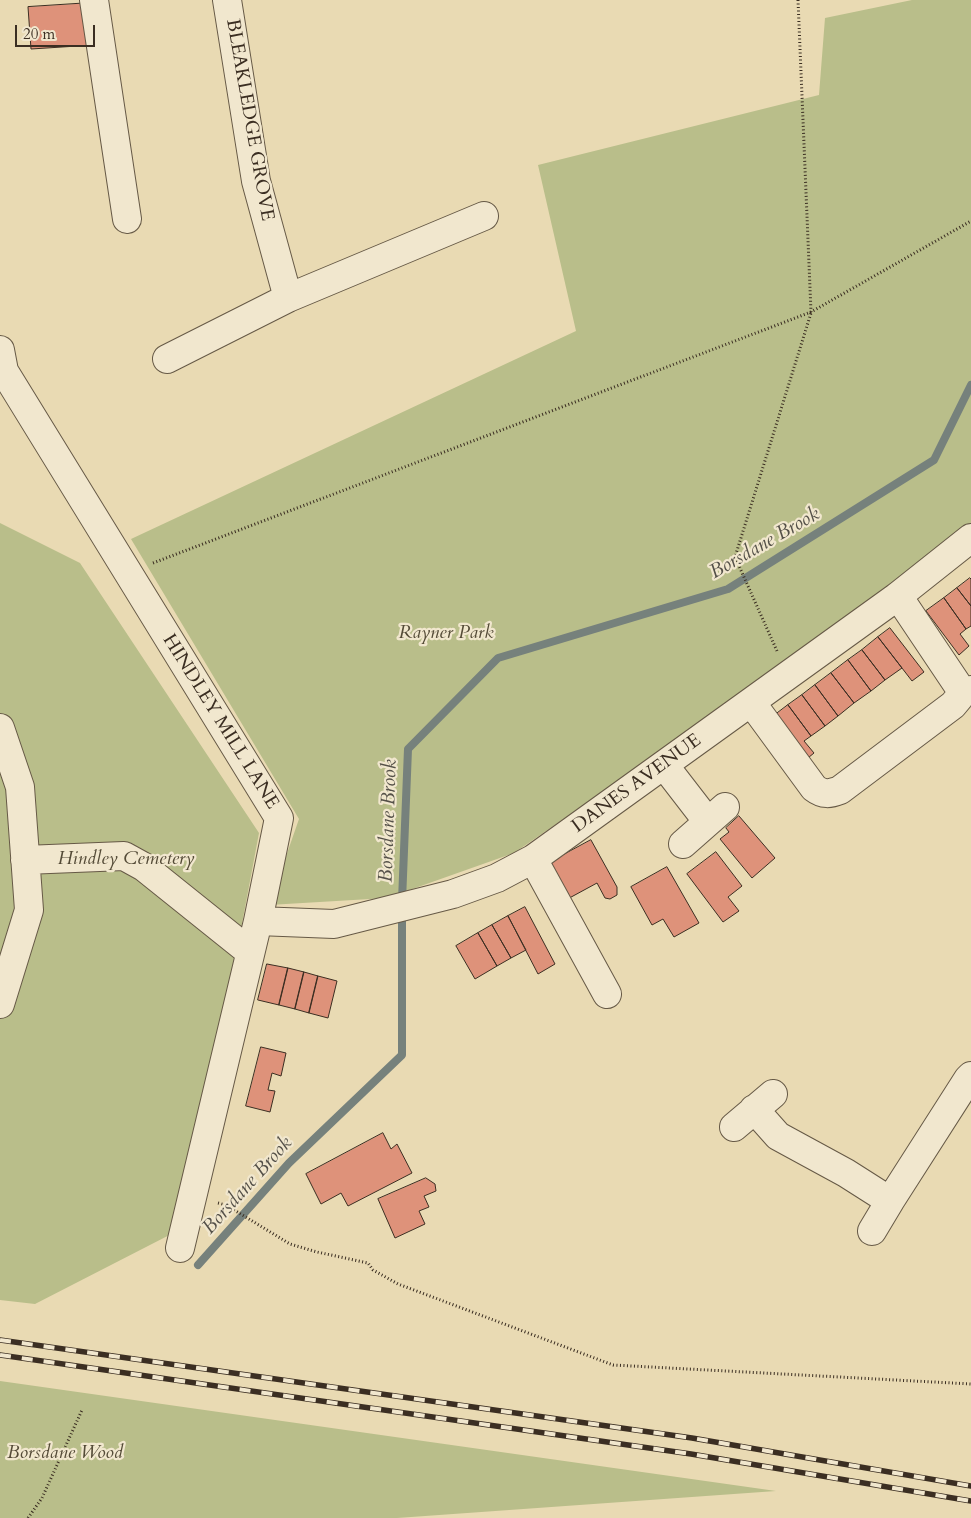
<!DOCTYPE html>
<html>
<head>
<meta charset="utf-8">
<style>
  body { margin:0 }
  #map { position:relative; width:971px; height:1518px; overflow:hidden; background:#e9dab3; font-family:Cardo,serif }
  canvas { display:block }
  .scale { position:absolute; left:15px; top:25px; width:80px; height:22px; box-sizing:border-box; border:2px solid #3b2e22; border-top:0; padding-left:6px; font-size:15px; line-height:18px; white-space:nowrap; color:#3b2e22; -webkit-text-stroke:4px #f1e7ce; paint-order:stroke }
</style>
</head>
<body>
<div id="map">
<canvas width="971" height="1518"></canvas>
<div class="scale">20 m</div>
</div>
<script>
const c = document.querySelector('canvas').getContext('2d');
c.lineJoin = 'round';
function paint(path, color) {
  c.fillStyle = color;
  c.fill(path, 'evenodd');
}
function stroke(path, color, width, dash) {
  c.strokeStyle = color;
  c.lineWidth = width;
  c.lineCap = dash ? 'butt' : 'round';
  c.setLineDash(dash || []);
  c.stroke(path);
}
function label(font, color, halo, rows, align = 'center') {
  c.font = font + ' Cardo,serif';
  c.lineWidth = 4.5;
  c.setLineDash([]);
  c.textBaseline = 'middle';
  c.strokeStyle = halo;
  c.fillStyle = color;
  for (const [text, x, y, turn = 0] of rows) {
    c.save();
    c.translate(x, y);
    c.rotate((+turn || 0) * Math.PI / 180);
    c.textAlign = isNaN(turn) ? turn : align;
    if (halo) c.strokeText(text, 0, 0);
    c.fillText(text, 0, 0);
    c.restore();
  }
}
paint(new Path2D(`
  M912,0H971V526L658,754L514,853L387,898L269,905L299,819L131,539L576,331L538,165L819,95L825,18Z
  M0,523L80,563L259,833L185,1227L35,1304L0,1300Z
  M0,1381L776,1491L397,1518H0Z`), '#b9be8a');
stroke(new Path2D(`
  M402,901L408,749L498,658L728,589L934,460L971,385
  M198,1265L289,1163L402,1055V912`), '#76817c', 8);
const building = new Path2D(`
  M90,3L93,45L31,49L28,7Z
  M970,578L971,579V606L957,588Z
  M957,588L971,606V626L966,629L944,598Z
  M944,598L966,629L960,634L969,646L959,655L926,611Z
  M890,628L924,672L912,681L878,637Z
  M878,637L902,668L885,680L862,650Z
  M862,650L885,680L871,691L848,660Z
  M848,660L871,691L854,703L831,673Z
  M831,673L854,703L838,716L815,685Z
  M815,685L838,716L825,726L802,695Z
  M802,695L825,726L811,736L788,705Z
  M788,705L811,736L804,741L814,753L803,762L771,718Z
  M739,816L775,858L752,878L720,839L729,832L726,828Z
  M591,840L617,887V895L610,899L605,898L597,883L562,902L543,866Z
  M716,852L742,886L728,897L739,911L723,922L687,874Z
  M667,867L699,923L674,937L663,919L652,925L631,887Z
  M525,907L555,964L538,974L508,916Z
  M508,916L526,950L511,958L492,925Z
  M492,925L511,958L497,966L478,933Z
  M478,933L497,966L475,979L456,946Z
  M267,964L288,968L279,1005L258,1000Z
  M288,968L304,972L295,1009L279,1005Z
  M304,972L318,976L309,1013L295,1009Z
  M318,976L337,981L328,1018L309,1013Z
  M261,1047L286,1053L281,1076L272,1073L268,1090L275,1091L270,1112L246,1106Z
  M383,1133L391,1149L397,1144L412,1173L348,1206L341,1193L321,1204L306,1174Z
  M426,1178L435,1184L436,1191L424,1196L429,1207L419,1211L425,1224L395,1238L378,1199Z`);
paint(building, '#de927a');
stroke(building, '#3b2e22', 1);
const minor = new Path2D(`
  M94,0L127,219
  M227,0L256,181L288,298L484,216
  M0,350L4,371L279,818L258,921L180,1248
  M167,359L288,298
  M898,596L963,693
  M751,702L814,788C823,795 830,794 840,790L953,705L963,693L971,690
  M0,728L20,787L29,910L0,1004
  M664,765L708,822
  M683,844L725,807
  M533,859L607,994
  M25,860L124,856L144,867L250,952
  M258,921L334,924L453,894L497,878L533,859L898,596L971,538
  M754,1109L778,1136L846,1173L890,1201L968,1079L971,1076
  M734,1127L773,1094
  M872,1231L890,1201`);
stroke(minor, '#665946', 30);
stroke(new Path2D(`
  M798,0L811,312L971,221
  M153,563L811,312
  M777,651L735,557L811,313
  M218,1203L226,1205L290,1244L317,1252L368,1263L373,1270L398,1284L613,1365L971,1384
  M28,1518L42,1498L82,1410`), '#3b2e22', 3, [1, 2.5]);
stroke(minor, '#f1e7ce', 28);
const rail = new Path2D(`
  M0,1340L692,1438L971,1486
  M0,1355L691,1454L971,1501`);
stroke(rail, '#3b2e22', 5.5);
stroke(rail, '#f1e7ce', 4, [11]);
label('19px', '#3b2e22', '#f1e7ce', [
  ["BLEAKLEDGE GROVE",249,120,80],
  ["HINDLEY MILL LANE",220,722,58],
  ["DANES AVENUE",637,784,-36]
]);
label('italic 19px', '#544b37', '#f1e7ce', [
  ["Rayner Park",446,634],
  ["Hindley Cemetery",126,860],
  ["Borsdane Wood",65,1454]
]);
label('italic 20px', '#545048', '#f1e7ce', [
  ["Borsdane Brook",765,544,-30],
  ["Borsdane Brook",389,821,-88],
  ["Borsdane Brook",248,1186,-48]
]);
</script>
</body>
</html>
